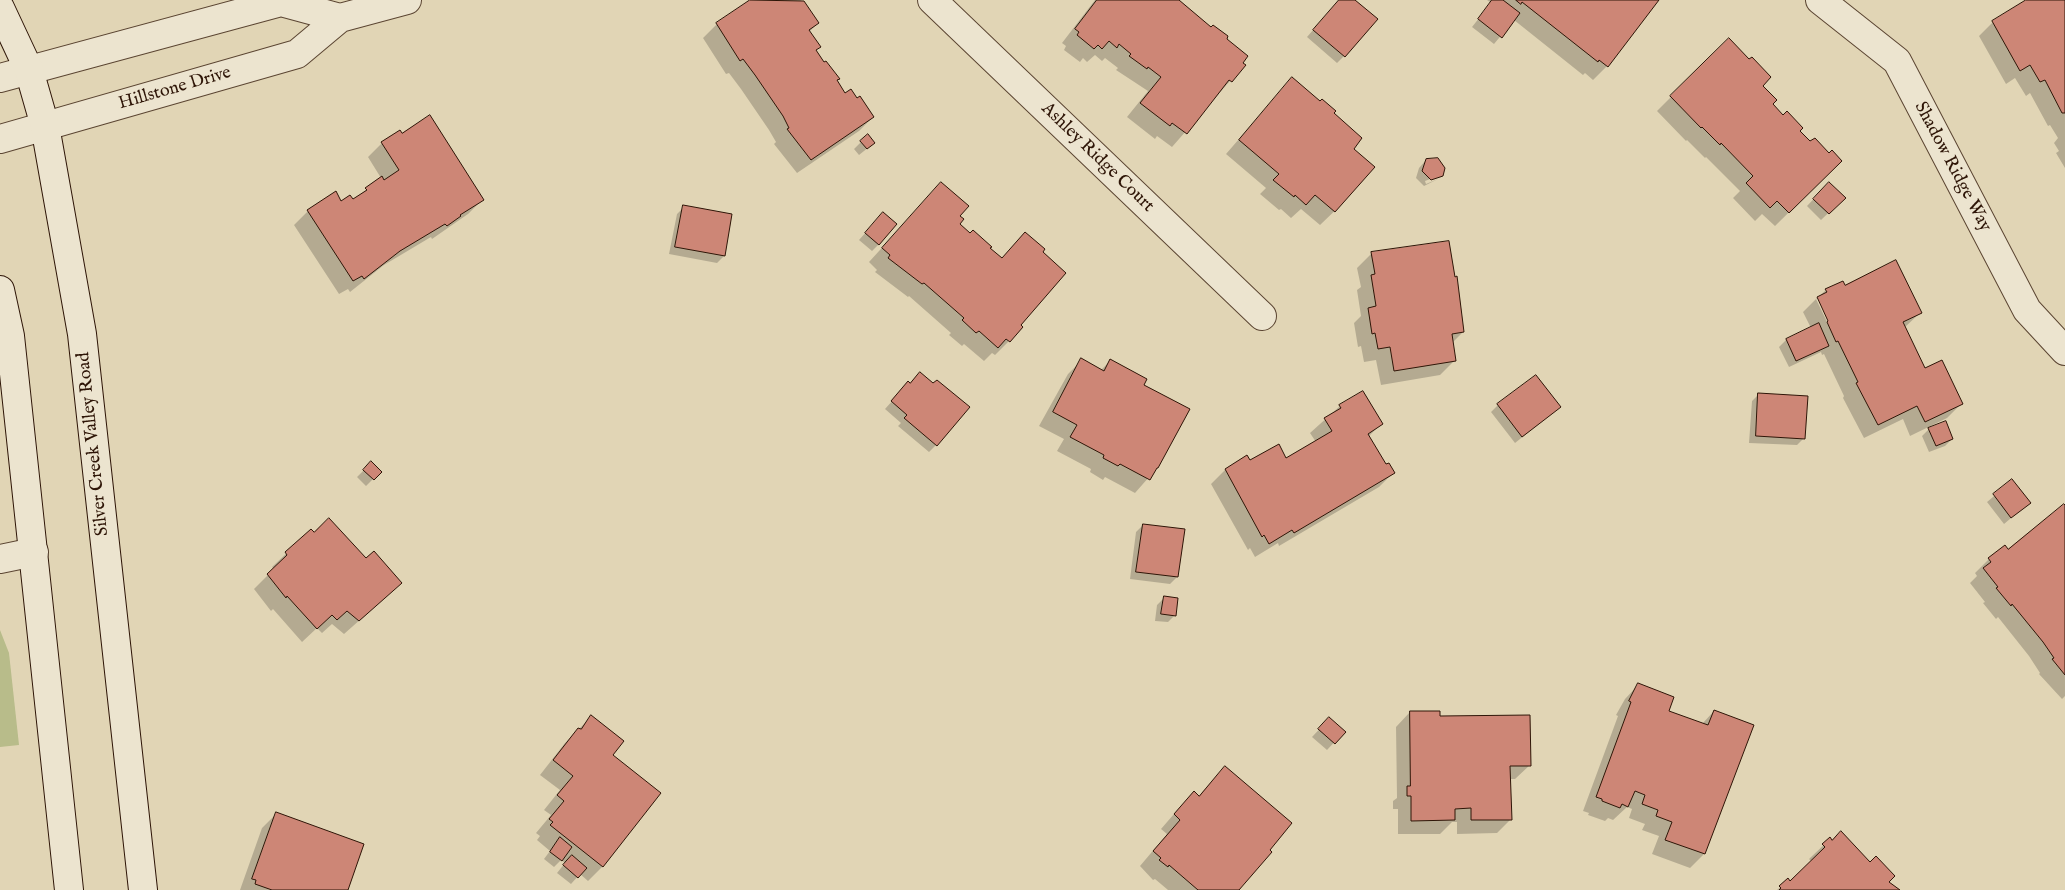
<!DOCTYPE html>
<html>
<head>
<meta charset="utf-8">
<style>
  body { margin:0 }
  canvas { display:block; background:#e1d5b5 }
</style>
</head>
<body>
<canvas width="2065" height="890"></canvas>
<script>
const c = document.querySelector('canvas').getContext('2d');
c.lineJoin = 'round';
function paint(path, color) {
  c.fillStyle = color;
  c.fill(path, 'evenodd');
}
function stroke(path, color, width, dash) {
  c.strokeStyle = color;
  c.lineWidth = width;
  c.lineCap = dash ? 'butt' : 'round';
  c.setLineDash(dash || []);
  c.stroke(path);
}
function label(font, color, halo, rows, align = 'center') {
  c.font = font + ' "IM FELL English",serif';
  c.lineWidth = 5;
  c.setLineDash([]);
  c.textBaseline = 'middle';
  c.strokeStyle = halo;
  c.fillStyle = color;
  for (const [text, x, y, turn = 0] of rows) {
    c.save();
    c.translate(x, y);
    c.rotate((+turn || 0) * Math.PI / 180);
    c.textAlign = isNaN(turn) ? turn : align;
    if (halo) c.strokeText(text, 0, 0);
    c.fillText(text, 0, 0);
    c.restore();
  }
}
paint(new Path2D(`
  M0,630L9,653L19,745L0,747Z`), '#b8bc8a');
paint(new Path2D(`
  M752,0H801L818,23L809,32L815,51L845,95L873,117L859,131L797,173L774,144L776,142L769,130L741,89L729,73L726,74L703,38L717,24Z
  M1095,0H1175L1225,39L1244,65L1172,147L1157,136L1155,139L1127,117L1148,91L1116,70L1118,68L1105,58L1102,61L1095,55L1087,62L1083,58L1080,62L1064,50L1066,46L1062,43Z
  M1339,0H1353L1344,56L1337,63L1307,37Z
  M1487,0H1658L1607,66L1593,80L1585,73L1583,75L1514,20L1494,44L1472,27L1491,3Z
  M2029,0H2065V168L2056,153L2059,151L2054,143L2058,138L2050,125L2048,126L2030,93L2026,96L2015,78L2006,84L1979,36L1993,22Z
  M1728,40L1761,86L1771,104L1810,143L1841,161L1775,226L1762,214L1755,221L1733,198L1740,191L1706,157L1705,158L1687,140L1686,141L1657,111Z
  M1292,78L1332,113L1352,149L1373,167L1344,202L1320,225L1301,209L1291,218L1281,209L1279,210L1260,194L1266,188L1226,154Z
  M400,131L482,200L468,214L432,239L431,237L384,265L350,292L348,289L339,294L294,225L308,211L353,200L381,178L368,157L382,143Z
  M861,142L874,143L859,155L854,149Z
  M1426,160L1442,175L1438,178V176L1425,181L1426,184L1438,179L1424,186L1416,178L1419,168Z
  M941,183L958,216V224L988,249L1019,325L1009,341L995,355L992,353L984,361L964,344L962,346L949,335L951,333L909,296L908,297L875,272L877,270L869,262Z
  M1829,183L1844,198L1821,220L1807,206Z
  M684,207L731,215L724,256L717,263L669,254L677,214Z
  M883,213L879,244L872,251L859,240Z
  M1371,254L1463,332L1452,343L1454,361L1440,375L1381,385L1376,360L1364,362L1361,346L1358,347L1354,323L1361,316L1357,290L1361,287L1357,268Z
  M1843,282L1845,286L1920,313L1904,328L1925,370L1961,404L1947,418L1910,436L1903,419L1864,438L1843,398L1844,396L1824,354L1822,355L1821,352L1789,367L1779,347L1786,340L1811,328L1803,312L1816,299L1830,328L1832,326L1819,299H1816L1826,290Z
  M1082,360L1101,370L1110,361L1143,386L1157,468L1135,493L1105,477L1103,480L1090,472L1091,469L1057,451L1064,439L1039,426L1068,374Z
  M902,390L936,445L929,452L898,426L901,423L885,409Z
  M1759,394L1804,438L1797,445L1749,443L1752,401Z
  M1498,405L1560,407L1515,443L1491,412Z
  M1340,406L1381,424L1368,437L1386,466L1393,473L1379,487L1279,546L1278,543L1255,557L1250,548L1248,550L1211,484L1225,470L1247,457L1250,462L1286,460L1316,442L1310,433Z
  M1929,429L1952,439L1945,446L1929,452L1922,436Z
  M371,463L380,472L366,486L357,477Z
  M2012,481L2029,503L2004,524L1987,502Z
  M2065,507V696L2062,699L2039,674L2040,673L2029,656L1998,617L1996,619L1983,603L1985,602L1970,583L1977,576L1975,573L1989,559L2005,547L2008,551Z
  M1143,525L1177,577L1170,584L1130,579L1136,532Z
  M311,530L387,596L344,634L332,624L322,633L317,628L302,642L273,609L271,611L254,589L274,569L272,567Z
  M1164,598L1175,615L1168,622L1155,621L1157,605Z
  M1639,684L1668,711L1702,724L1714,711L1704,854L1690,868L1652,854L1659,836L1642,830L1645,824L1629,818L1632,809L1627,807L1613,820L1608,818L1605,821L1588,815L1589,813L1583,811L1618,716L1616,715L1625,699Z
  M1410,712L1439,718L1530,765L1515,779H1509L1511,819L1497,833L1457,834V822H1452L1440,834H1398V809H1393V801L1397,798L1396,727Z
  M591,717L611,755L660,793L602,867L588,881L580,874L571,884L557,873L565,863L561,860L554,867L544,859L550,851L537,840L540,836L536,833L551,815L544,810L560,790L540,775L565,743Z
  M1329,719L1344,732L1327,750L1312,737Z
  M1225,767L1237,890H1168L1155,879L1153,880L1140,866L1167,834L1161,829L1180,807L1198,797Z
  M276,814L347,890H240L262,828Z
  M1830,839L1893,887L1894,886L1898,890H1777L1788,880L1790,882L1812,862L1809,859Z`), '#0003');
const building = new Path2D(`
  M750,0L804,1L819,23L809,30L821,47L816,50L824,62L826,61L840,79L837,80L845,93L851,89L857,98L860,96L874,117L811,160L787,129L789,128L783,116L755,75L743,59L740,61L716,23Z
  M1097,0H1179L1211,27L1213,25L1228,36L1227,39L1248,56L1243,63L1246,65L1232,82L1229,80L1187,134L1172,123L1170,126L1140,103L1161,77L1148,67L1147,69L1129,56L1131,54L1119,44L1117,48L1109,41L1102,49L1098,45L1094,49L1077,35L1079,32L1075,29Z
  M1339,0H1355L1378,19L1345,57L1313,30Z
  M1492,0H1503L1520,13L1502,38L1478,19Z
  M1516,0H1659L1608,67L1599,60L1598,62L1522,2L1521,4Z
  M2026,0H2065V113H2062L2045,80L2040,82L2030,65L2020,71L1992,21Z
  M1729,38L1749,59L1752,57L1771,77L1763,86L1777,100L1773,104L1783,115L1787,111L1803,128L1800,131L1810,141L1815,138L1829,153L1832,150L1842,161L1789,213L1777,201L1770,208L1746,183L1753,176L1721,143L1720,145L1702,127L1701,128L1670,96Z
  M1292,77L1320,101L1322,99L1336,111L1334,113L1362,138L1354,149L1375,167L1335,212L1315,195L1306,205L1295,195L1294,197L1273,180L1279,174L1239,140Z
  M430,115L484,200L460,215L461,216L447,226L445,224L400,251L364,279L362,276L353,281L307,210L336,191L341,201L350,195L353,199L367,190L365,188L382,176L384,180L399,170L381,142L400,130L402,133Z
  M868,134L875,143L867,149L860,141Z
  M1438,158L1445,168L1443,176L1431,180L1422,171L1426,159Z
  M941,182L969,206L960,216L964,219L960,224L970,233L973,230L992,247L990,248L1002,258L1025,232L1045,249L1043,252L1066,273L1021,325L1023,327L1010,342L1006,339L998,348L979,331L976,333L962,320L964,318L924,283L922,284L888,258L890,255L882,248Z
  M1829,182L1846,198L1829,214L1813,199Z
  M683,205L732,214L725,256L675,247Z
  M883,212L897,224L879,245L865,233Z
  M1449,241L1455,277L1457,276L1464,332L1452,334L1456,361L1394,371L1390,347L1378,349L1375,333L1372,334L1368,308L1376,306L1371,275L1375,274L1371,252Z
  M1896,260L1922,313L1903,322L1925,368L1942,360L1963,404L1925,422L1917,406L1878,425L1856,383L1858,382L1838,341L1836,342L1827,322L1828,321L1817,297L1827,292L1825,289L1843,281L1845,285Z
  M1819,323L1829,346L1796,361L1786,339Z
  M1081,358L1104,371L1110,359L1147,379L1144,385L1190,409L1158,468H1157L1150,480L1120,464L1118,466L1103,458L1104,455L1070,437L1077,425L1053,412Z
  M920,372L933,383L937,380L970,407L937,446L904,418L907,415L891,401L908,381L910,383Z
  M1536,375L1561,407L1522,437L1497,404Z
  M1363,391L1383,424L1368,434L1386,464L1389,463L1395,473L1294,533L1292,530L1269,544L1264,535L1262,537L1225,469L1247,455L1250,460L1279,444L1286,458L1332,431L1324,418L1341,408L1339,405Z
  M1758,393L1808,396L1805,439L1756,436Z
  M1946,421L1953,439L1936,446L1928,428Z
  M371,461L382,472L374,480L363,470Z
  M2012,479L2031,503L2011,518L1993,494Z
  M2064,504L2065,505V675L2052,659L2054,658L2043,642L2012,604L2011,606L1996,588L1998,587L1983,568L1991,562L1988,558L2005,545L2008,549Z
  M329,518L366,558L374,551L402,583L359,621L347,611L337,620L332,615L317,629L287,596L286,598L267,574L287,555L285,552L311,529L314,532Z
  M1143,524L1185,529L1178,577L1136,572Z
  M1164,596L1178,598L1176,616L1161,614Z
  M1638,683L1674,697L1669,711L1708,725L1714,710L1754,725L1705,854L1665,840L1672,822L1656,816L1658,810L1642,804L1645,795L1635,791L1628,807L1622,804L1620,808L1602,801V799L1596,797L1631,702L1629,701Z
  M1410,711H1440V716L1530,715L1531,766H1510L1512,820H1471V808L1455,809V820L1411,821V796H1407V786H1410Z
  M591,715L624,741L613,755L661,793L603,867L550,825L553,822L549,819L564,801L557,795L573,776L553,760L578,728L581,729Z
  M1329,717L1346,732L1335,744L1318,729Z
  M1225,766L1292,823L1270,850L1272,852L1239,890H1198L1169,865L1168,867L1159,860L1161,858L1153,851L1180,820L1174,814L1194,791L1199,796Z
  M276,812L364,844L348,890H272L255,884L256,880L252,879Z
  M1841,831L1870,862L1876,856L1895,876L1889,882L1900,890H1779L1781,888L1779,886L1788,878L1790,881L1825,847L1822,844L1830,837L1832,840Z
  M560,837L572,847L562,861L550,852Z
  M572,855L587,868L578,878L563,865Z`);
paint(building, '#cd8676');
stroke(building, '#2e1507', 1);
const street = new Path2D(`
  M932,0L1262,316
  M1820,0L1897,61L2027,310L2065,351
  M0,78L281,2L340,18
  M0,139L297,54L340,18L407,0
  M0,559L34,552`);
const secondary = new Path2D(`
  M0,8L29,70L45,126L82,334L143,890
  M0,290L10,336L69,890`);
stroke(street, '#5b4532', 30);
stroke(secondary, '#2e1507', 30);
stroke(street, '#ece4cf', 28);
stroke(secondary, '#ece4cf', 28);
label('18px', '#2e1507', '#ece4cf', [
  ["Hillstone Drive",175,89,-16],
  ["Ashley Ridge Court",1097,158,44],
  ["Shadow Ridge Way",1952,167,62],
  ["Silver Creek Valley Road",94,444,-96]
]);
</script>
</body>
</html>
